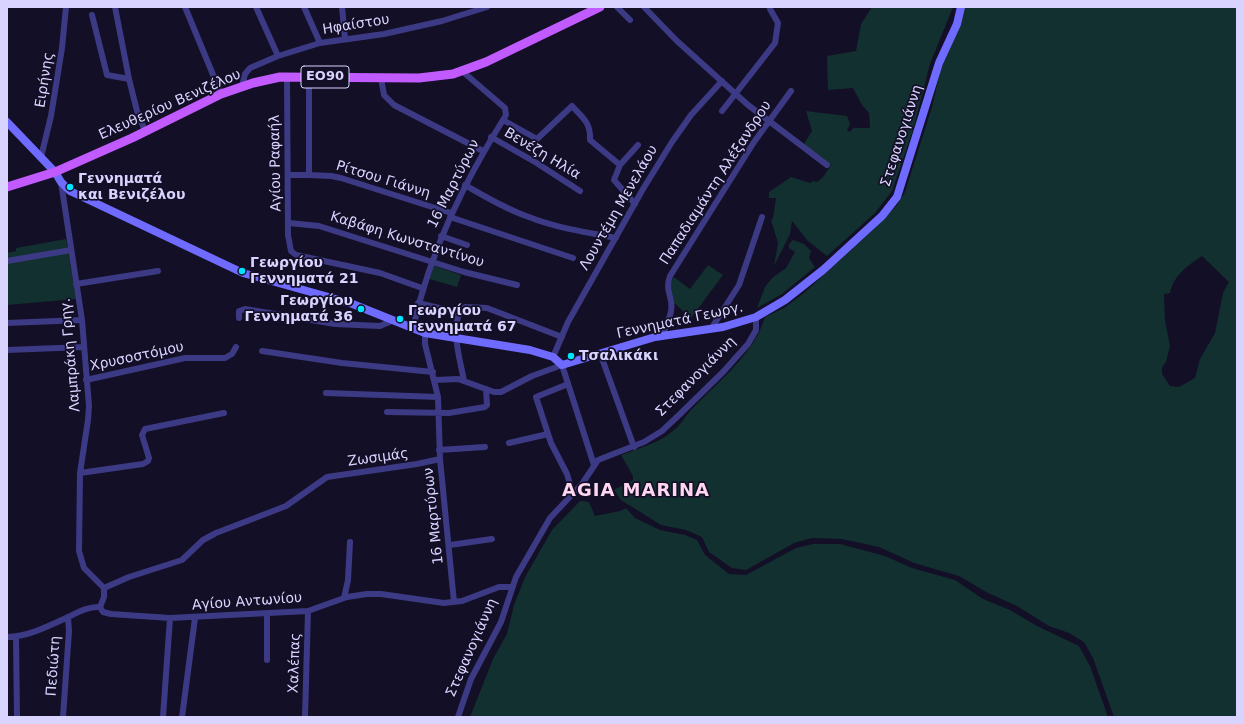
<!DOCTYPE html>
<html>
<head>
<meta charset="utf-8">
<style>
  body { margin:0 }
  #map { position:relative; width:1244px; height:724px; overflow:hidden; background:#130f26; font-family:"DejaVu Sans",sans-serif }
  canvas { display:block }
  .frame { position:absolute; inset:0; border:8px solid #d9d4ff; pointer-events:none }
</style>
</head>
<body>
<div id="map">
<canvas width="1244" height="724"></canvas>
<div class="frame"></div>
</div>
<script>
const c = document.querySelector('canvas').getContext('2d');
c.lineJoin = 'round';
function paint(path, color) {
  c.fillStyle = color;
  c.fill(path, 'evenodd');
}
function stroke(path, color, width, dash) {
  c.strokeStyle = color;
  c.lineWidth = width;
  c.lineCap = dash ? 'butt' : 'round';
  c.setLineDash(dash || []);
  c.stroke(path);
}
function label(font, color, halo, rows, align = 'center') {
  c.font = font + ' "DejaVu Sans",sans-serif';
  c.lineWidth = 3.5;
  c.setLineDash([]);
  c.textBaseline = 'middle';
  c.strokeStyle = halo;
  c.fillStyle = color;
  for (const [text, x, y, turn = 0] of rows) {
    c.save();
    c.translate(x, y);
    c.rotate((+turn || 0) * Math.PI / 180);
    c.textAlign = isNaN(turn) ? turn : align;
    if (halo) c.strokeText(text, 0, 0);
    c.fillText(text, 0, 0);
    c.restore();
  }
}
paint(new Path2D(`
  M872,7H953L930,64L913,130L892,191L875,213L827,256L808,241L792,221L790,234L774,266L778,243L771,220L773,218L776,198H769V192L791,177L810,183L813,181L817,182L824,176L831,165L804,144L812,131L806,111L847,116L850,124L847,130L850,132L853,128H870L869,113L862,105L853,88L828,90L827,56L856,51L861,24Z
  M964,7H1237V717H1114L1093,658L1084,642L1069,633L1049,626L1017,606L988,593L959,576L914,563L879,547L842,539L812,538L794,543L746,570L732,568L709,552L702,537L686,530L661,525L621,500L614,490L633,480V476L621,455C639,448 660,443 674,430C682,424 686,414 694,407C720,380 754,354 765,317L784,308L804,293L870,233L897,205L905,192L932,107L940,72ZM1202,256L1229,282L1223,293L1215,333L1200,359L1195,378L1179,387L1170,386L1162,374V367L1166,362L1170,346L1165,320L1164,294L1170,293C1174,275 1187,266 1202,256Z
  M66,239L76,299L7,305V253L16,251V248Z
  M793,240L804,244L811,251L809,258L815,267L782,294L757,308L765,287L772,278L786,268L795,252L789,248V244Z
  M708,265L723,275L691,318L674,303L670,283L674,277L690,289Z
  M434,266L461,275L457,287L429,279Z
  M580,501L589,502L595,516L620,511L626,508L635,518L660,530L685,535L697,540L705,555L729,574L746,575L796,548L813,544H840L885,556L912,568L955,580L983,599L1010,610L1037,626L1079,646L1090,666L1108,717H470L493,659L507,634L514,605L525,577L552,530Z`), '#12302f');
stroke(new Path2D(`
  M115,7L129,79
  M185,7L221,94
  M256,7L278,56
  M304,7L320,43
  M342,7L345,39
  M617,7L630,20
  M644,7L677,41L748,105L827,165
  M92,15L107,75L129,79L137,111L145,131
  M309,77V175L331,176L341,178L451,213
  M287,78L288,235L291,251L296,255L380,273L422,288
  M381,78L384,95L394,105L483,151
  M242,86L245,74L250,68L278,56L320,43L384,34L442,21L487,7
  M722,111L775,43L778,23L770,9
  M503,120L537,139L572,106C583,118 591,123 590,140L620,165
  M491,137L535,162L580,191
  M41,157L51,116L62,48L66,7
  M288,175H309
  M61,182L82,320L89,406L88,420L80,473L79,551L84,568L104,588
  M465,185C486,197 506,209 529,217C556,228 587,232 616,238
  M635,204L614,180L620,165L638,145
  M450,217L573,258
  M289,223L319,226L464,272L517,285
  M441,236L467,245
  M7,261L71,250
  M76,284L158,271
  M418,303L460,313
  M239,318V311L245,309L335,324L380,326L394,320
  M7,323L82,320
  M413,328C430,251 464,182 506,115L505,108L462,71
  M711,329L739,285L762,217
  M425,333V344L438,397L440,459L454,602
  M664,336C663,326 670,320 671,311C674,298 664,291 670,276L754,142L791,91
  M7,350L84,347
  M262,351L342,363L433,372
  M600,353L634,447
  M553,357L568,322L643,189L672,142L691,115L722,81
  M86,380L185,358H225L232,354L236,347
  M435,380L458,379L494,392H501L532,376L562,365L594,465
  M464,381C461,362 447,321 465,307L487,308L562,337
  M568,384L536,397L551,443L567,474L573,494
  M326,393L438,397
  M387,412L449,413L485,407L487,405L486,389
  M509,443L548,434
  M439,450L485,447
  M80,473L143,464L148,461L149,458L142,435L145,429L224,413
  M450,545L492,539
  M104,588L129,577L182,560L203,540L216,533L286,506L327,477L417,464L440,459
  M344,598L348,580L350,542
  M100,607L103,612L111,614L170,618L308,611L347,597L367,594H381L444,603L462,601L499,587H512
  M100,607L104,597V588
  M7,637C26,637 47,627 64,619C75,614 87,606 100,607
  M16,637L17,717
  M267,660V614
  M63,717L69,631L68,617
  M163,717L170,618
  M182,717L195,618
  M305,717L308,611
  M458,717L471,679L501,622L516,577L550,518L582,484L598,460L644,442L662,431L678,416L723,372L748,344L756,330V317`), '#3d3a85', 6);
stroke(new Path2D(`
  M7,122L55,172L61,182L70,191L243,273L350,303L425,333L530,350L553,357L562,365L655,337L723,327L756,317L785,300L823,270L882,216L897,197L939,63L957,24L961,7`), '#6f6bff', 8);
stroke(new Path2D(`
  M7,187L55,172L132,138L221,94L253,83L280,77L419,78L453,74L486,62L600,7`), '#c25bff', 9);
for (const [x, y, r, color] of [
  [70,187,4,"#00e5ff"],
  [242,271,4,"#00e5ff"],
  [361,309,4,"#00e5ff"],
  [400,319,4,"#00e5ff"],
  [571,356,4,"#00e5ff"]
]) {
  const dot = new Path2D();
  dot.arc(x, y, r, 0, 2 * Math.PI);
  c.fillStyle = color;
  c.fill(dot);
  stroke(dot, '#130f26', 1.5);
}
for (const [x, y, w] of [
  [325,77,48]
]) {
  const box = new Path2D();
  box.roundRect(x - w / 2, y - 11, w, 22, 3);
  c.fillStyle = '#130f26';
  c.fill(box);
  stroke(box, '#d9d4ff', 1);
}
label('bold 13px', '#d9d4ff', null, [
  ["ΕΟ90",325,77]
]);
label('14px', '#d9d4ff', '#130f26', [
  ["Ηφαίστου",356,25,-9],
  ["Ειρήνης",45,80,-81],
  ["Ελευθερίου Βενιζέλου",170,105,-24],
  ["Στεφανογιάννη",902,136,-72],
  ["Βενέζη Ηλία",542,154,31],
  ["Αγίου Ραφαήλ",276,163,-91],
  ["Ρίτσου Γιάννη",383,180,17],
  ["Παπαδιαμάντη Αλέξανδρου",716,183,-57],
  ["16 Μαρτύρων",454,184,-63],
  ["Λουντέμη Μενελάου",619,208,-60],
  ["Καβάφη Κωνσταντίνου",407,240,17],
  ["Γεννηματά Γεωργ.",680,321,-12],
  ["Λαμπράκη Γρηγ.",71,355,-95],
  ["Χρυσοστόμου",137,357,-12],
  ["Στεφανογιάννη",696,377,-45],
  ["Ζωσιμάς",378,458,-8],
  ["16 Μαρτύρων",434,516,-96],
  ["Αγίου Αντωνίου",247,602,-4],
  ["Στεφανογιάννη",472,648,-66],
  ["Χαλέπας",295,663,-88],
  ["Πεδιώτη",54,666,-86]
]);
label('bold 14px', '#d9d4ff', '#130f26', [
  ["Γεννηματά",78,179],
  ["και Βενιζέλου",78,195],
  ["Γεωργίου",250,263],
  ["Γεννηματά 21",250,279],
  ["Γεωργίου",353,301,"right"],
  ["Γεννηματά 36",353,317,"right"],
  ["Γεωργίου",408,311],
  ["Γεννηματά 67",408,327],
  ["Τσαλικάκι",579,356]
], 'left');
c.letterSpacing = '1px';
label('bold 18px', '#ffd6f0', '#130f26', [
  ["AGIA MARINA",636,491]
]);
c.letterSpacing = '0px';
</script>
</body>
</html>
